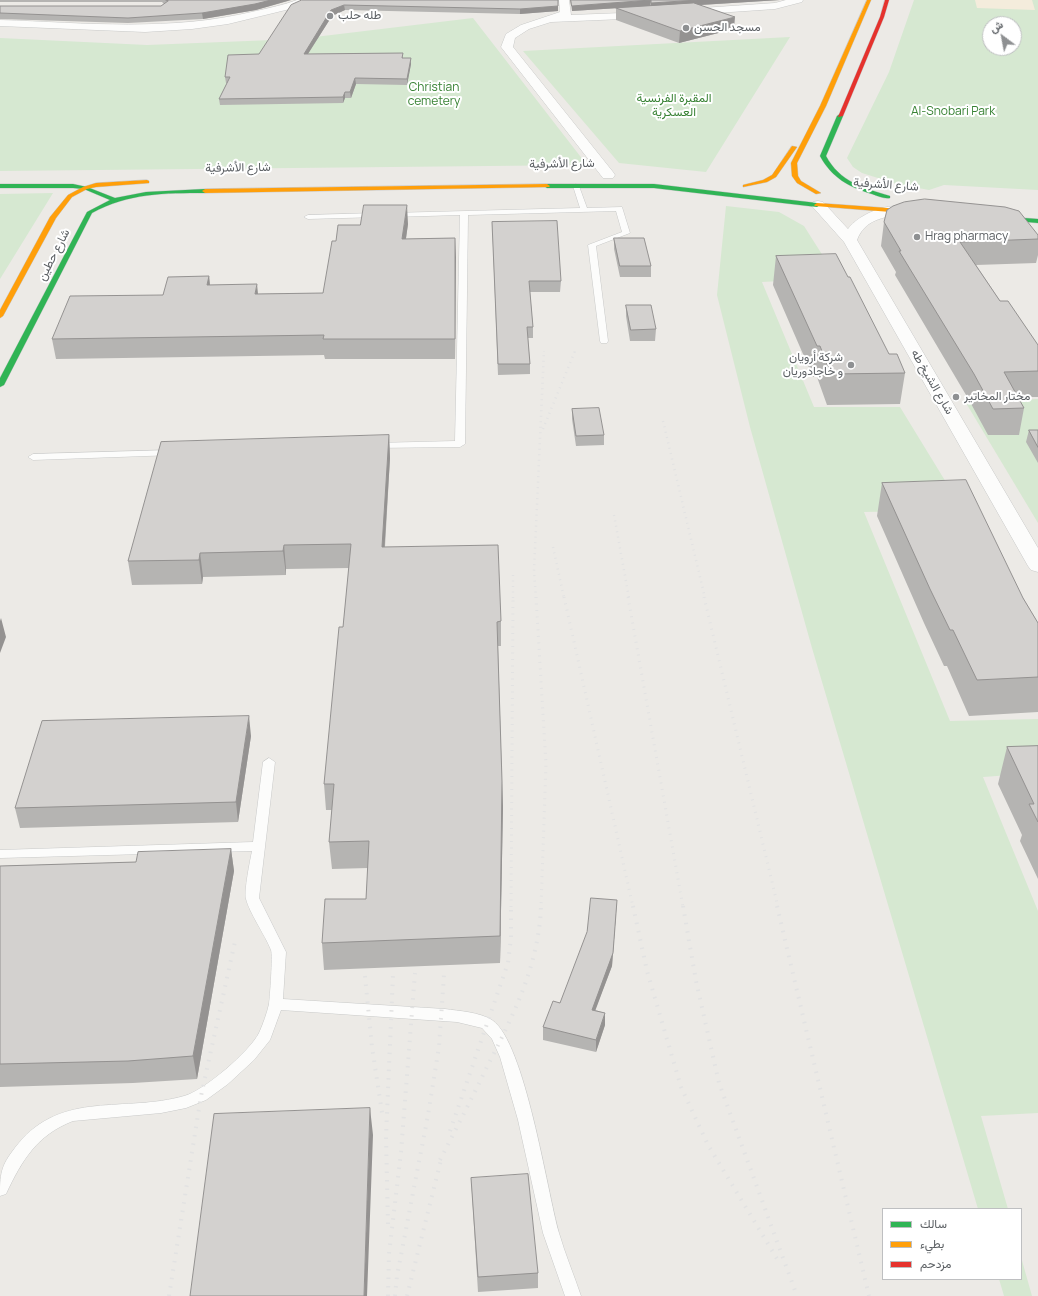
<!DOCTYPE html>
<html>
<head>
<meta charset="utf-8">
<style>
  body { margin:0 }
  #map { position:relative; width:1038px; height:1296px; overflow:hidden; background:#eceae6; font-family:Manrope,Vazirmatn,sans-serif }
  canvas { display:block }
  .legend { position:absolute; left:882px; top:1208px; width:140px; height:72px; box-sizing:border-box; background:#fff; border:1px solid #bebfc1; margin:0; padding:5px 7px; list-style:none; font-size:12px; color:#5c6064 }
  .legend li { display:flex; align-items:center; gap:8px; height:20px }
  .legend b { width:20px; border:1px solid #bebfc1 }
  .north { position:absolute; left:982px; top:16px; width:40px; height:40px; box-sizing:border-box; background:#fff; border:1px solid #bebfc1; border-radius:50%; rotate:328deg; font-size:11px; font-weight:700; line-height:16px; text-align:center; color:#5c6064 }
  .north::after { content:''; display:block; margin:auto; width:14px; height:18px; background:#8e9092; clip-path:polygon(50% 0,100% 100%,50% 72%,0 100%) }
</style>
</head>
<body>
<div id="map">
<canvas width="1038" height="1296"></canvas>
<ul class="legend">
<li><b style="height:5px;background:#30b455"></b>سالك</li>
<li><b style="height:5px;background:#ff9f0a"></b>بطيء</li>
<li><b style="height:5px;background:#e5322d"></b>مزدحم</li>
</ul>
<div class="north">ش</div>
</div>
<script>
const c = document.querySelector('canvas').getContext('2d');
c.lineJoin = 'round';
function paint(path, color) {
  c.fillStyle = color;
  c.fill(path, 'evenodd');
}
function stroke(path, color, width, dash) {
  c.strokeStyle = color;
  c.lineWidth = width;
  c.lineCap = dash ? 'butt' : 'round';
  c.setLineDash(dash || []);
  c.stroke(path);
}
function label(font, color, halo, rows, align = 'center') {
  c.font = font + ' Manrope,Vazirmatn,sans-serif';
  c.lineWidth = 4;
  c.setLineDash([]);
  c.textBaseline = 'middle';
  c.strokeStyle = halo;
  c.fillStyle = color;
  for (const [text, x, y, turn = 0] of rows) {
    c.save();
    c.translate(x, y);
    c.rotate((+turn || 0) * Math.PI / 180);
    c.textAlign = isNaN(turn) ? turn : align;
    if (halo) c.strokeText(text, 0, 0);
    c.fillText(text, 0, 0);
    c.restore();
  }
}
paint(new Path2D(`
  M914,0H1038V190L944,185L929,190L897,184L862,173L853,167L847,158L889,72ZM990,24H1014V48H990Z
  M473,18L587,165L0,171V38L147,45L298,39Z
  M790,37L706,172L619,163L523,51Z
  M53,193L0,279V194Z
  M726,206L779,212L804,226L837,278L762,282L814,407H900L963,510L864,512L950,721L1038,719V773L983,777L1038,911V1113L981,1116L1008,1209H978L812,648L750,427L717,295Z
  M1038,399V523L966,403Z
  M1021,1257L1032,1296H1004L999,1279H1021Z`), '#d6e8d1');
paint(new Path2D(`
  M975,0H1032L1035,10L977,8Z`), '#f4ecdc');
const lane = new Path2D(`
  M576,184L579,186L587,208L622,207L630,233L596,246L608,341L607,343H601L600,341L588,245L622,232L616,211L468,215L465,444L460,447L372,448V444L375,443L455,441L460,215L393,217H390V213L580,208L573,186Z
  M376,213H379V217L308,219L304,217L308,215Z
  M172,450L177,453L175,455L33,460L28,457L33,454Z
  M269,758L275,762L259,898L286,952L283,999L445,1009C459,1011 479,1012 492,1020C525,1042 547,1191 559,1233C565,1254 574,1275 581,1296H565L543,1233L518,1120L500,1057L492,1039L482,1028L457,1022L281,1010L270,1040L254,1060L228,1084L206,1100L186,1108L161,1113L73,1121C37,1135 22,1160 6,1194L0,1196C0,1170 2,1164 18,1144C62,1090 125,1113 184,1096C204,1091 250,1051 259,1033C263,1024 267,1013 269,1004C270,997 273,955 271,950C265,935 249,912 246,899C244,890 250,861 252,851L0,858V850L253,842L263,762Z`);
const street = new Path2D(`
  M297,0H311L294,8L228,24L192,29L145,32L0,26V20C87,23 170,32 256,11C269,8 284,5 297,0Z
  M559,0H569L571,15L647,12L652,15L647,18L551,22L529,29L515,38L513,47L613,172L615,175L613,178H603L501,47L506,34L521,25L560,12Z
  M786,0H803L802,2L775,9L687,15L682,12L687,9L775,3Z
  M818,201L823,202L848,229C858,215 886,203 903,207L905,210L903,213C883,218 865,219 857,240L1038,548V572L1031,570L1028,566L844,242L811,205L813,202Z`);
const fast = new Path2D(`
  M840,114L843,116L826,156C840,182 863,188 890,196V198C884,199 878,196 872,194C849,187 832,178 820,156L837,116Z
  M0,184H73L87,187L115,198L146,192L205,189L208,191L205,193C165,193 128,193 92,213L4,385L0,387V378L87,212L110,200L84,189L73,188H0Z
  M654,184L817,203L820,205L817,207L654,188H547L544,186L547,184Z
  M996,216L1038,219V223L994,219V217Z`);
const slow = new Path2D(`
  M867,0H871L826,106L797,163L798,176L801,181L821,193L816,194L797,183L792,176L791,163L820,106Z
  M792,146L797,147L776,177L767,182L743,187V185L763,180L772,175Z
  M147,180L149,181V183L96,187L87,189L72,197L56,218L3,316L0,318V310L50,217L68,195L83,187L96,183Z
  M547,184L550,186L549,187L205,193L202,191L205,189Z
  M817,203L916,210L919,212L916,214L815,206L814,205Z`);
const jam = new Path2D(`
  M885,0H889L884,17L843,116L838,117L880,17Z`);
stroke(lane, '#c8c9c8', 1);
stroke(street, '#c8c9c8', 1);
stroke(fast, '#c8c8c8', 1);
stroke(slow, '#c8c8c8', 1);
stroke(jam, '#c8c8c8', 1);
paint(lane, '#fcfcfb');
paint(street, '#fcfcfb');
paint(fast, '#30b455');
paint(slow, '#ff9f0a');
paint(jam, '#e5322d');
stroke(new Path2D(`
  M544,352V350
  M575,352L576,349`), '#e2e2e2', 2, [0.5, 3.5]);
stroke(new Path2D(`
  M663,421L705,598
  M543,429L575,351
  M614,515L629,598
  M553,547L564,598
  M513,598V572
  M536,598L534,571L544,351`), '#e2e2e2', 2.5, [1, 4.5]);
stroke(new Path2D(`
  M536,597L546,764L541,907
  M564,597L633,907
  M628,597L683,907
  M704,597L778,907
  M511,907L513,597`), '#e2e2e2', 3, [1, 5.5]);
stroke(new Path2D(`
  M633,906L647,971L681,1087L708,1145L779,1262
  M683,906L696,981L719,1083L797,1296
  M777,906L869,1296
  M365,976L372,1047L383,1119
  M450,1131L508,963L511,937V906
  M440,1160C456,1129 472,1098 487,1067C513,1016 539,965 541,906
  M388,1224L386,1137L393,975
  M169,1296L201,1096L236,937
  M388,1296L389,1254L401,1152L415,973
  M395,1296L397,1276L428,1115L439,1047L444,975
  M407,1296L442,1156`), '#e2e2e2', 4, [1.5, 7]);
paint(new Path2D(`
  M0,0H291L256,10L203,19L128,23L0,19V6H161L164,4L162,2H0Z
  M302,0H558V11L520,14L345,10L332,16L308,54L403,53V58H411V64L407,85L356,84L351,98H345L343,103L220,105L219,99L227,83H226L225,77L259,54Z
  M570,0H780L701,5L734,29L679,43L616,20V8L650,6L572,11Z
  M492,222L561,281L560,292H530L533,327V338H528L530,364V374L498,375Z
  M884,222L1038,235V255L1036,263L976,265L1000,301L1038,345V397H1018L1024,408L1019,435H988L969,400L895,275L896,272L881,246Z
  M408,224L406,239L455,238V359H325L324,355L56,359L52,339L163,295L209,276L210,285L258,294L323,293L336,241Z
  M614,238L651,266V277H620L614,249Z
  M776,256L889,354L905,373L900,404L827,405L817,377H813L773,285Z
  M626,305L656,329L655,341H630L626,316Z
  M572,409L604,435V445L576,446L572,419Z
  M1029,430H1038V463L1026,442Z
  M389,435L390,458L385,547L501,621V646H498L502,781L503,807L500,963L324,970L322,943L366,899L368,868L332,869L329,842L332,810H326L324,784L343,627L349,568L286,569V575L203,577L202,584L132,585L128,561Z
  M882,483L1023,598L1038,623V712L969,716L947,666H944L924,623L877,516Z
  M251,736L238,822L20,828L15,808Z
  M1038,746V879L1020,841L1022,835L998,784L1007,747Z
  M231,849L234,871L197,1079L133,1083L0,1087V866L136,862Z
  M616,913L612,966L595,1010L605,1013V1025L596,1052L543,1040V1027L560,1003Z
  M471,1178L538,1273V1288L478,1292Z`), '#b5b4b2');
paint(new Path2D(`
  M271,0H291L256,10L203,19L202,13Z
  M651,0L650,6L572,11V6Z
  M698,0H780L651,8V3Z
  M344,5L345,10L332,16L304,60V54L331,10Z
  M558,6V11L520,14V9Z
  M735,17L734,29L679,43L680,31Z
  M411,58V64L407,85V79Z
  M355,78L356,84L351,98L350,92Z
  M345,92V98L343,103V97Z
  M407,205L408,224L403,258L402,239Z
  M455,238L456,257L455,359Z
  M209,276L211,296L207,285Z
  M257,284L259,304L255,294Z
  M389,435L390,458L383,571L382,547Z
  M284,545L286,569V575L283,551Z
  M200,553L203,577L202,584L199,560Z
  M1,618L6,637L0,653V621Z
  M249,716L251,736L238,822L236,802Z
  M502,781L503,807L500,963V936Z
  M231,849L234,871L197,1079L193,1056Z
  M617,900L612,966L591,1022L592,1010Z
  M605,1013V1025L596,1052V1040Z
  M370,1108L373,1135L367,1296H364Z`), '#949291');
const building = new Path2D(`
  M166,0H271L255,4L202,13L128,18L0,13V6H161L168,1Z
  M302,0H558V6L520,9L344,5L331,10L304,54L403,53L402,58H411L407,79L355,78L350,92H345L343,97L219,99L230,77H225L228,55L259,54L291,5Z
  M571,0H698L651,3V0L572,6Z
  M694,3L735,17L680,31L616,8Z
  M925,199L1005,207L1019,211L1038,235V239L960,242L1000,301H1008L1038,345V371L1004,372L1024,408L993,409L974,374L899,251H901L884,222L887,210L893,206L904,202Z
  M364,205H407L402,239L455,238V339H323L324,335L52,339L70,296L163,295L168,277L209,276L207,285L257,284L255,294L323,293L332,241H336L338,225H360Z
  M557,221L561,281H529L533,327H527L530,364H498L492,222Z
  M614,238H644L651,266H620Z
  M836,254L848,277H850L889,354H897L905,373L831,374L820,346H817L776,256Z
  M626,305H651L656,329L631,330Z
  M599,408L604,435L576,436L572,409Z
  M1029,430H1038V447Z
  M389,435L382,547L498,545L501,621L497,622L502,781L500,936L322,943L325,899H366L369,841L329,842L334,784H324L339,627H343L351,544L284,545L283,551L200,553L199,560L128,561L161,442Z
  M966,480L1023,598L1038,623V677L977,680L953,630H950L930,589L882,483Z
  M249,716L236,802L15,808L42,721Z
  M1038,746V822L1029,804H1034L1007,747Z
  M231,849L193,1056L128,1061L0,1064V866L136,862L138,852Z
  M591,898L617,900L613,953L592,1010L605,1013L596,1040L543,1027L553,1001L560,1003L587,932Z
  M370,1108L364,1296H190L214,1114Z
  M528,1174L538,1273L478,1277L471,1178Z`);
paint(building, '#d3d1cf');
stroke(building, '#949291', 1);
for (const [x, y, r, color] of [
  [330,16,4,"#8e9092"],
  [686,28,4,"#8e9092"],
  [917,237,4,"#8e9092"],
  [851,365,4,"#8e9092"],
  [956,397,4,"#8e9092"]
]) {
  const dot = new Path2D();
  dot.arc(x, y, r, 0, 2 * Math.PI);
  c.fillStyle = color;
  c.fill(dot);
  stroke(dot, '#fff', 1.5);
}
label('12px', '#5c6064', '#fff', [
  ["طله حلب",338,16],
  ["مسجد الحسن",694,28],
  ["Hrag pharmacy",925,237],
  ["شركة أرويان",843,358,"right"],
  ["و خاجادوريان",843,372,"right"],
  ["مختار المخاتير",964,397]
], 'left');
label('12px', '#388234', '#fff', [
  ["Christian",434,88],
  ["cemetery",434,102],
  ["المقبرة الفرنسية",674,99],
  ["العسكرية",674,113],
  ["Al-Snobari Park",953,112]
]);
label('12px', '#5c6064', '#fff', [
  ["شارع الأشرفية",562,164,-1],
  ["شارع الأشرفية",238,168,-1],
  ["شارع الأشرفية",886,185,4],
  ["شارع حطين",54,255,-63],
  ["شارع الشيخ طه",932,382,60]
]);
</script>
</body>
</html>
